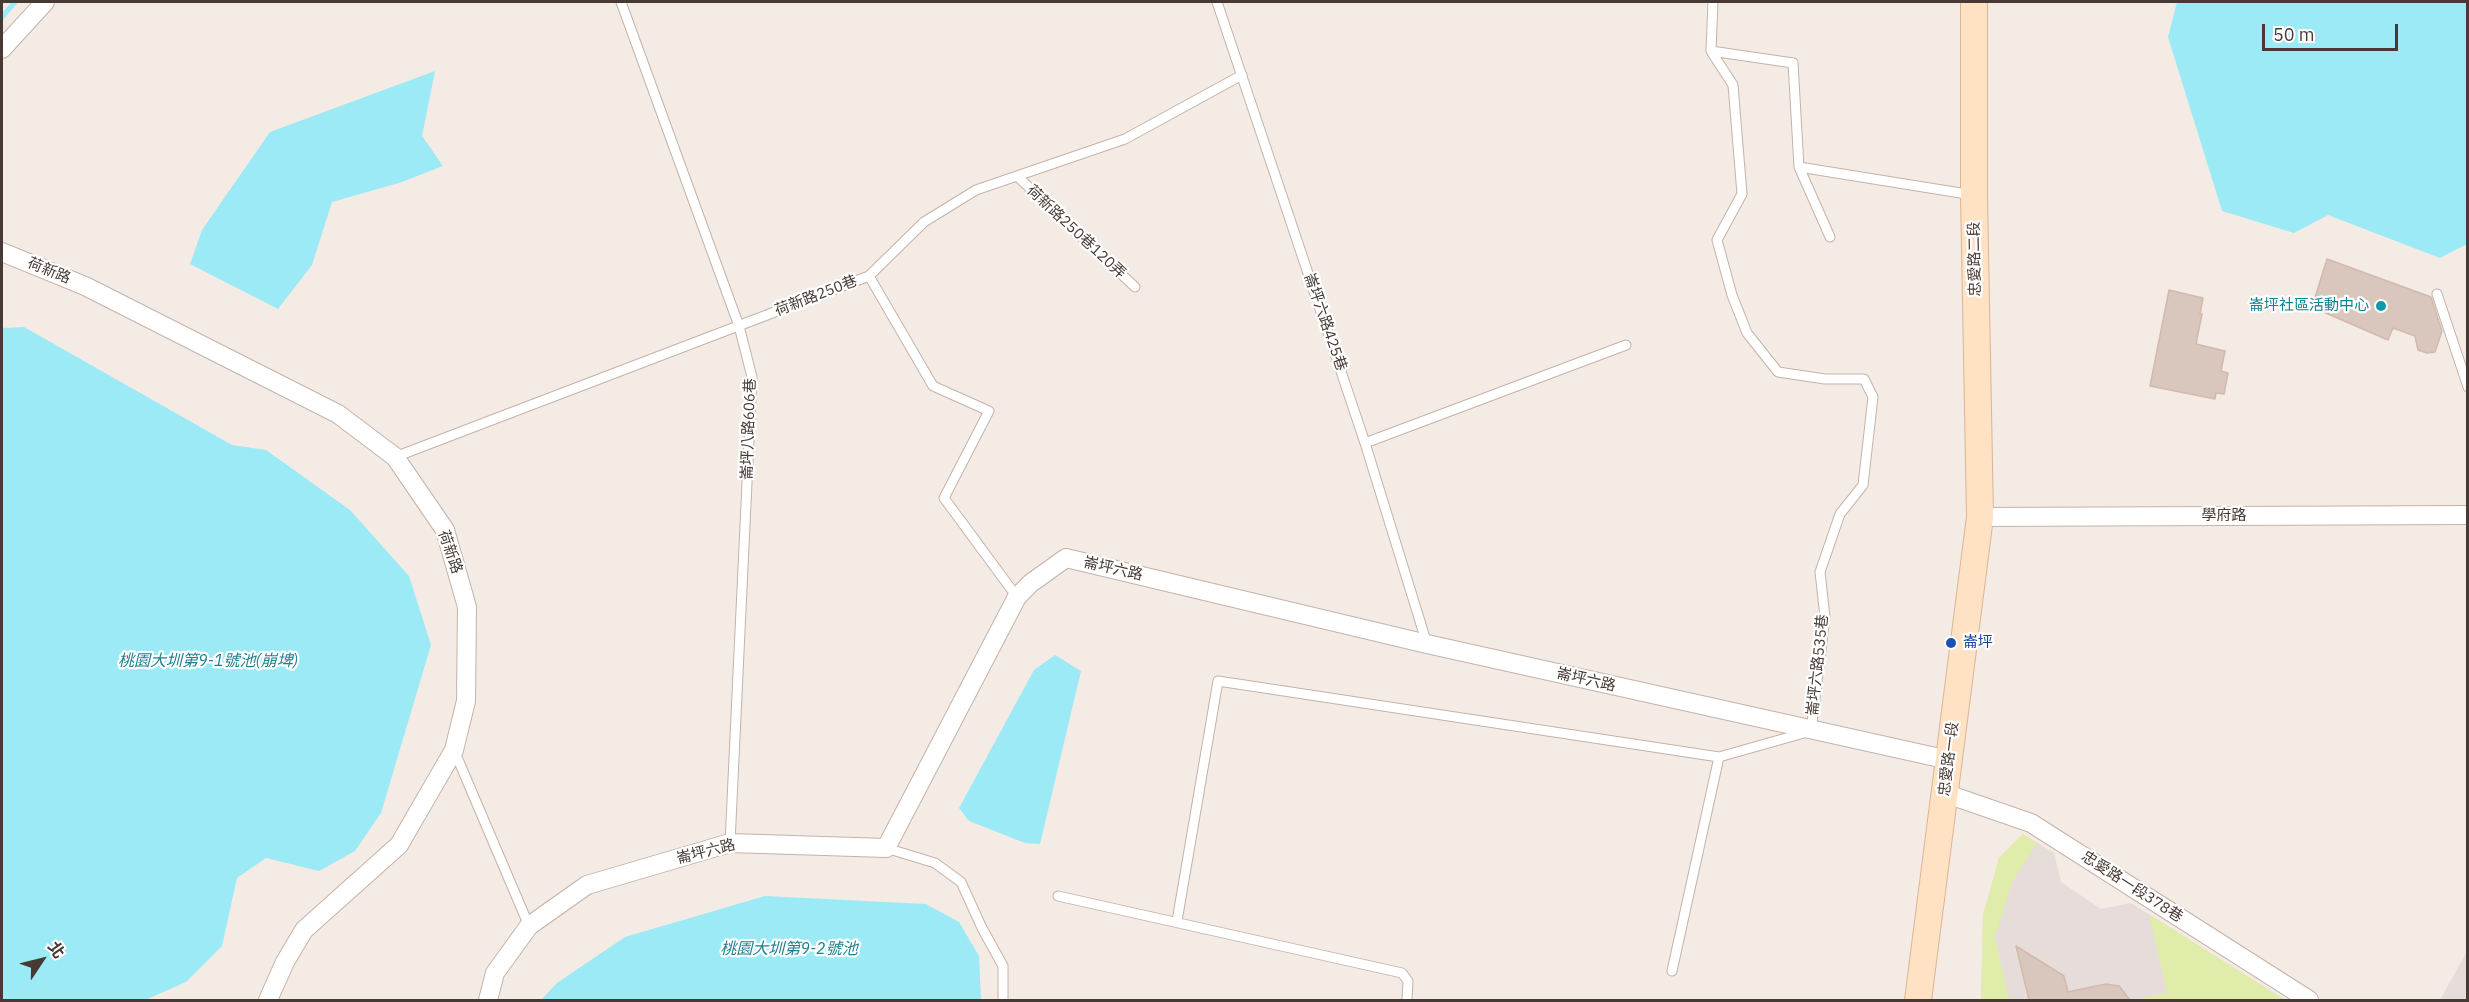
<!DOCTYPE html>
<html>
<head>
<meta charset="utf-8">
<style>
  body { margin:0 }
  #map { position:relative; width:2469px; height:1002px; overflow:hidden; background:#f4ebe5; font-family:"IBM Plex Sans","Noto Sans TC",sans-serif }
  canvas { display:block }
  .frame { position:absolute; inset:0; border:3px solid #473a34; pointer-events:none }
  .north { position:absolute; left:12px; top:930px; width:60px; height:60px; -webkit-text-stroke:4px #fff; paint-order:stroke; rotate:55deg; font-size:16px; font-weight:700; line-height:24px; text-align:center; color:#473a34 }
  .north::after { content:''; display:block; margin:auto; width:21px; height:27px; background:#473a34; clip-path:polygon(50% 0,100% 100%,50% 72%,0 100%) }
  .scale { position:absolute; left:2262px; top:24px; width:136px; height:27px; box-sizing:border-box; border:3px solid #473a34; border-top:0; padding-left:8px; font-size:18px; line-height:21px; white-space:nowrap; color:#473a34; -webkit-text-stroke:4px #fff; paint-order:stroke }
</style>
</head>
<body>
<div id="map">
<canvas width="2469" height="1002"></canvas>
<div class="frame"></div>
<div class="north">北</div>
<div class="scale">50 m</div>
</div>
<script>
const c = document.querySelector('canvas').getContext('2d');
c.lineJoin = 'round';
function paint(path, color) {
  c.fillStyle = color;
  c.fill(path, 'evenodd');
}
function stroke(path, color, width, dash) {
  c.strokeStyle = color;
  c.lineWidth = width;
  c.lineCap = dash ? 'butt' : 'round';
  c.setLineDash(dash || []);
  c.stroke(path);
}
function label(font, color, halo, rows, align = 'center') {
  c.font = font + ' "IBM Plex Sans","Noto Sans TC",sans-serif';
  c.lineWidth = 4.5;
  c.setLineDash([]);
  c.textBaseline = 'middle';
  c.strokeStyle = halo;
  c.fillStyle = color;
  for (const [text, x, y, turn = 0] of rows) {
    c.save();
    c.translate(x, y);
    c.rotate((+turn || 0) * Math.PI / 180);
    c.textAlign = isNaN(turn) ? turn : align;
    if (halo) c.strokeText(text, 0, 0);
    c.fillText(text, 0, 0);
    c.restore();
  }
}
paint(new Path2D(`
  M2023,834L2054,853L2061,882L2101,909L2131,903L2285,1000H1981L1983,915L1999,858Z
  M2467,951V1000H2440Z`), '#e6ddda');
paint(new Path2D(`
  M2023,834L2037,843L2013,880L1995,937L2009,1000H1981L1983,915L1999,858Z
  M2149,914L2285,1000H2132L2167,993Z`), '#e0ecaa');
paint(new Path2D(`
  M2177,2H2467V244L2440,258L2328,215L2294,233L2222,211L2168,37Z
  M435,71L422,136L443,166L402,182L332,202L312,265L278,309L190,264L202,230L270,132Z
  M24,327L232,445L266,450L350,510L409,576L431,645L381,813L355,851L319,871L266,858L237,878L222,946L186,982L145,1000H2V328Z
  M1055,655L1081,671L1040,844L1025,843L969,821L959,808L1034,670Z
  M765,896L926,904L959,922L979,956L981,1000H541L557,983L625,937Z`), '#9ceaf6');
stroke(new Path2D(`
  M2,17L15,2`), '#9ceaf6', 5);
const building = new Path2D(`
  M2327,259L2431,297L2442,331L2435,352L2427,353L2418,350L2415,336L2393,328L2388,340L2312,307Z
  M2169,290L2203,298L2200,314H2202L2196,344L2225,351L2221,371L2228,373L2224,394L2216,393L2215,399L2150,386Z
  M2016,946L2064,976L2068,992L2106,984L2119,986L2130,1000H2029Z`);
paint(building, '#d9c6bc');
stroke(building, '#d2b9ac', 1.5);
const lane = new Path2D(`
  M621,2L739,326L752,377L730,843
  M1217,2L1365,443L1427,644
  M1711,51L1793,63L1799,167L1973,195
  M1799,167L1830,237
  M1017,176L1135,287
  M869,276L933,386L989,411L944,498L1017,597
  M2437,294L2468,387
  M1365,443L1626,345
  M395,457L869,276L924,222L976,190L1125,139L1242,75
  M454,750L529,926
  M886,848L935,863L961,882L982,928L1003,966V1000
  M1058,896L1402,973L1408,981L1407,1000
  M1177,921L1218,681L1719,757L1811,731L1825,617L1820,572L1840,514L1863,485L1873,397L1864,379H1825L1778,372L1747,333L1732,295L1717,240L1742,194L1733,85L1711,51L1713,2
  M1672,971L1719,757`);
const street = new Path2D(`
  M2,49L45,2
  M2,252L85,286L338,414L395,457L445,530L467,607L466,701L454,750L399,845L304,930L285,962L268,1000
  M1980,517L2468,515
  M1944,793L2031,823L2309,1000
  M488,1000L495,973L529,926L587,885L730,843L886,848L1017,597L1031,583L1066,558L1427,644L1949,760`);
const secondary = new Path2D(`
  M1918,1000L1980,517L1974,196V2`);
stroke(lane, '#c3b3aa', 11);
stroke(street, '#c3b3aa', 20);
stroke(secondary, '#dbb493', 28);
stroke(lane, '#fff', 9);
stroke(street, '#fff', 18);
stroke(secondary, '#ffe1c4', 26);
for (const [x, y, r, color] of [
  [2381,306,6,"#0f9aa8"],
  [1951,643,6,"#1a4fb4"]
]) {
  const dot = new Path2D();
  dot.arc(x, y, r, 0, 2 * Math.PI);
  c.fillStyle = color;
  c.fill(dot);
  stroke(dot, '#fff', 2);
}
label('15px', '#473a34', '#fff', [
  ["荷新路250巷120弄",1076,232,43],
  ["忠愛路二段",1975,259,-91],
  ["荷新路",49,271,22],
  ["荷新路250巷",816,296,-21],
  ["崙坪六路425巷",1325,322,71],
  ["崙坪八路606巷",749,429,-88],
  ["學府路",2224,516],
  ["荷新路",450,552,71],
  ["崙坪六路",1113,569,13],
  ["崙坪六路535巷",1818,665,-84],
  ["崙坪六路",1586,680,13],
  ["忠愛路一段",1949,759,-83],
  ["崙坪六路",706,852,-14],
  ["忠愛路一段378巷",2132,887,33]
]);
label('15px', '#0d838f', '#fff', [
  ["崙坪社區活動中心",2369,306]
], 'right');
label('15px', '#164399', '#fff', [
  ["崙坪",1963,643]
], 'left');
label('italic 16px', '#1f8090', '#fff', [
  ["桃園大圳第9-1號池(崩埤)",208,661],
  ["桃園大圳第9-2號池",789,949]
]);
</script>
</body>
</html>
